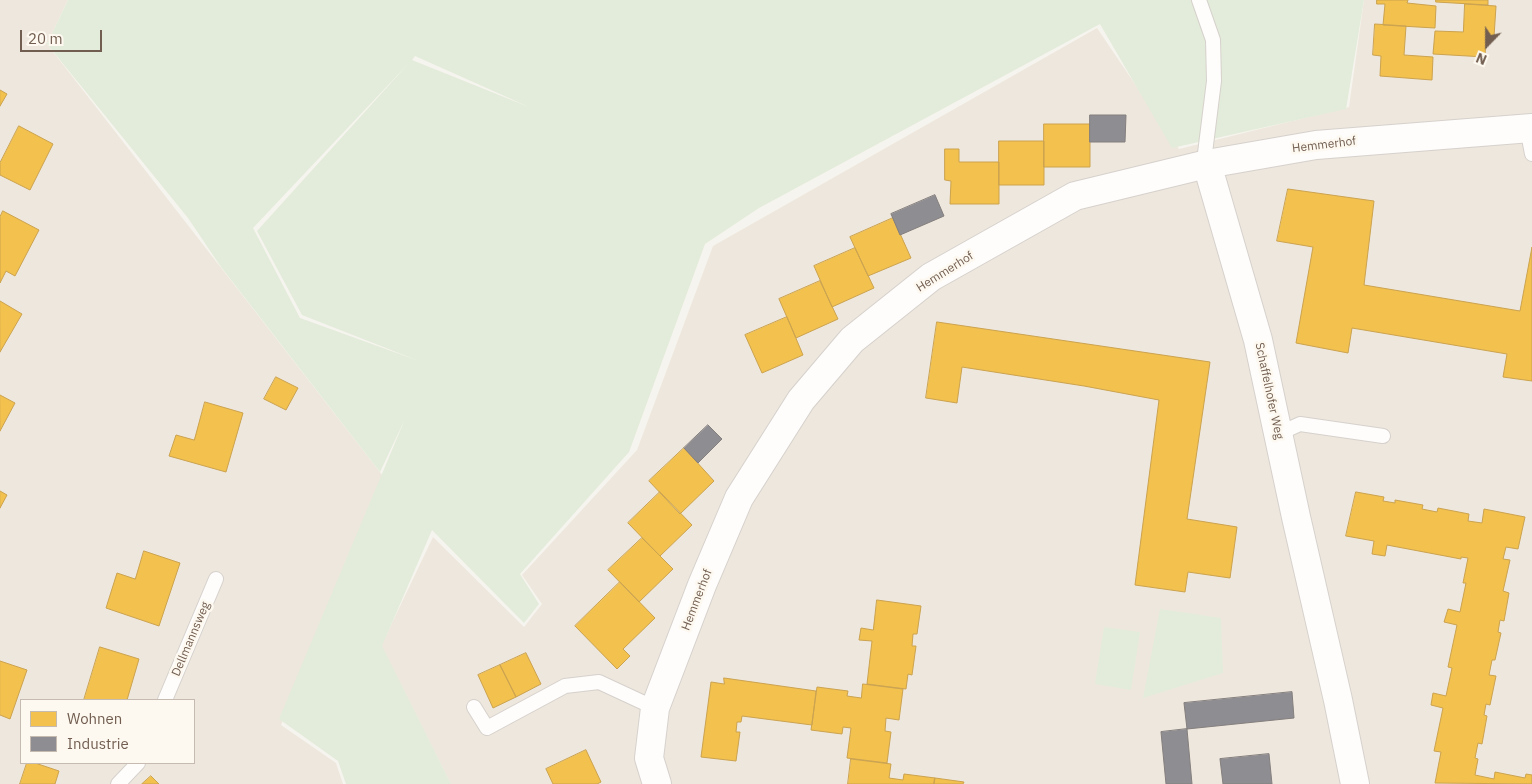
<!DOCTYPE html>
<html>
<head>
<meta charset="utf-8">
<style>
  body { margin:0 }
  #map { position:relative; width:1532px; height:784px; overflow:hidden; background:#f6f4ee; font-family:"IBM Plex Sans",sans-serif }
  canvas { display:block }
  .legend { position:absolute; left:20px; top:699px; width:175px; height:65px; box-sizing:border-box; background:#fdf9f0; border:1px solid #c5bbb0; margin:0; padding:6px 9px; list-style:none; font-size:15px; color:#725e50 }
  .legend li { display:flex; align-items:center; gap:10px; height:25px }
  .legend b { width:25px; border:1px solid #c5bbb0 }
  .north { position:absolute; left:1462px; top:20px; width:50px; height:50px; -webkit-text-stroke:4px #fdf9f0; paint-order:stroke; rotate:202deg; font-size:14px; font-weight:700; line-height:20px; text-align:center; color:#725e50 }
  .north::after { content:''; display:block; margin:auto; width:18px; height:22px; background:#725e50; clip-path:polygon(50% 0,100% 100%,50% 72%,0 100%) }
  .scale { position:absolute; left:20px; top:30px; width:82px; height:22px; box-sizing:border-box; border:2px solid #725e50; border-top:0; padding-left:6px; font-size:15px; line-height:18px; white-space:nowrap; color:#725e50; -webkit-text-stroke:4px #fdf9f0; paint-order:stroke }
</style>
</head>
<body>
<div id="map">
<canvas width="1532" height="784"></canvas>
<ul class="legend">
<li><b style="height:14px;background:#f2c14e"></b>Wohnen</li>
<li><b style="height:14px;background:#8d8d92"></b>Industrie</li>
</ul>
<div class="north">N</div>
<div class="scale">20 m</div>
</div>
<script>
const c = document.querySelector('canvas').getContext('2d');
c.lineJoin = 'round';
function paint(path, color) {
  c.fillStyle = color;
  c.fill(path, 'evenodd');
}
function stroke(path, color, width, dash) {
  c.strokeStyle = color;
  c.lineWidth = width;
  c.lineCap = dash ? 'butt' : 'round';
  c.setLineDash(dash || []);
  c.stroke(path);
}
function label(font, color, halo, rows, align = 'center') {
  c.font = font + ' "IBM Plex Sans",sans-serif';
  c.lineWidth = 5;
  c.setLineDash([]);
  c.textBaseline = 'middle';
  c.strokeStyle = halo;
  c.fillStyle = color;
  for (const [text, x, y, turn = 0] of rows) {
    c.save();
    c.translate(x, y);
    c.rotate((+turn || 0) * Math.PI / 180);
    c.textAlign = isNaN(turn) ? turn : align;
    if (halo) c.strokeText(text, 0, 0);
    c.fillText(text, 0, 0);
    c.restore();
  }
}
paint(new Path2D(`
  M0,0H68L47,44L383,476L281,725L336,763L343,784H0ZM21,700H194V763H21Z
  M1364,0H1532V784H451L381,646L433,537L524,627L542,604L522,575L637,450L713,246L1097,28L1179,149L1349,107Z`), '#eee7dd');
paint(new Path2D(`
  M68,0H1364L1346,109L1172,148L1100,24L759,208L705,244L629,452L520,574L539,604L524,623L432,530L382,646L451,784H346L338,761L279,719L405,419L380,472L221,267L188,218L47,44ZM415,56L529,107L412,60ZM409,63L257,231L302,315L419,361L300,318L253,228Z
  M1160,609L1221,618L1223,673L1143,698Z
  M1104,627L1140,632L1131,690L1095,684Z`), '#e3ecda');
const homes = new Path2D(`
  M1377,0H1408L1407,3L1436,6L1435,28L1383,25L1385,4H1377Z
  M1436,0H1488V5L1436,2Z
  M1465,4L1496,6L1494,37L1486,36L1485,57L1433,54L1435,31L1463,32Z
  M1375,24L1406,26L1404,55L1433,57L1432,80L1380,76L1381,56L1373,55Z
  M0,90L7,94L0,106Z
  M1044,124H1090V167H1044Z
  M19,126L53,144L30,190L0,175V163Z
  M999,141H1044V185H999Z
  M945,149H959V162H999V204H950L951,181L945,180Z
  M1288,189L1374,201L1364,285L1520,311L1532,247V381L1503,377L1507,354L1352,328L1348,353L1296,343L1313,247L1277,241Z
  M3,211L39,230L15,276L6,271L0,283V217Z
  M893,218L911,258L868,276L850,237Z
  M855,248L874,288L832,307L814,266Z
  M820,281L838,319L796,338L779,299Z
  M0,301L22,314L0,352Z
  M787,317L803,355L762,373L745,335Z
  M937,322L1210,362L1187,519L1237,527L1230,578L1188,572L1185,592L1135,585L1159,400L1084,386L962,367L957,403L926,398Z
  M276,377L298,388L286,410L264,399Z
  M0,395L15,403L0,431Z
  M205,402L243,413L226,472L169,456L176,435L194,440Z
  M684,448L714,481L680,514L649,481Z
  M0,491L7,495L0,508Z
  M660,492L692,525L660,556L628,523Z
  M1356,492L1384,497L1383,501L1395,503V500L1423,505L1422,509L1437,512L1438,508L1469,514L1468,521L1482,523L1484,509L1525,517L1518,549L1506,547L1503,559L1510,560L1503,591L1509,593L1504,621L1500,620L1498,632L1501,633L1495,660H1492L1489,675L1496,676L1490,705L1486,704L1484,715L1487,716L1482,744L1478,743L1475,758L1478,759L1475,775L1494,779L1495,772L1525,778L1526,774L1532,775V784L1435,783L1441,752L1434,751L1443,708L1431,705L1433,693L1446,696L1452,668L1448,667L1457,625L1444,622L1448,609L1460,612L1466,583H1463L1468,558L1461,557V559L1387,545L1385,556L1372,554L1374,541L1346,536Z
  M642,538L673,569L639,602L608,570Z
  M144,551L180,563L159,626L106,608L117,573L135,579Z
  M620,582L655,618L623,649L630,656L617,669L575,626Z
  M877,600L921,606L917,634H913L912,646H916L912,675L908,674L906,689L867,684L872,641L859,640L861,628L873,630Z
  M100,647L139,659L127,700H84Z
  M526,653L541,684L516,697L500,665Z
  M0,661L27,670L10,719L0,715Z
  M500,665L516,697L493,708L478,675Z
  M724,678L816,691L812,725L742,716L741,722H737L736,732H740L736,761L701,757L711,682L724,684Z
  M863,684L903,689L899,720L886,718L885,731L891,732L887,763L847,758L851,728L843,727L842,734L811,730L817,687L848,691L847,696L861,698Z
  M586,750L601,782L597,784H553L546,769Z
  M851,759L891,764L889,778L903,780L904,774L935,778L934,784H848Z
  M27,763H35L59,771L55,784H20Z
  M151,776L159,784H142Z
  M935,778L964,782L963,784H934Z`);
paint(homes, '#f2c14e');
stroke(homes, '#cca34f', 1);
const industry = new Path2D(`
  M1090,115H1126L1125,142H1090Z
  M935,195L944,216L900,235L891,214Z
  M708,425L722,439L698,463L684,448Z
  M1292,692L1294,718L1187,729L1184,703Z
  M1187,729L1192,784H1166L1161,732Z
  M1269,754L1272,784H1223L1220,759Z`);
paint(industry, '#8d8d92');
stroke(industry, '#857f7e', 1);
const lane = new Path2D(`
  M1199,0L1213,40L1214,81L1205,153L1207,164
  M1527,128L1532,154
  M1278,434L1300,424L1383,436
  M165,700L216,579
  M474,707L487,728L565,686L599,682L655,708
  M118,784L138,763`);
const street = new Path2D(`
  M1207,164L1258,340L1296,517L1338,700L1355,784
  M657,784L649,758L655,708L702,585L739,498L801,400L852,340L931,277L1075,196L1207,164L1316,145L1532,128`);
stroke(lane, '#d6d1cc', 16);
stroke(street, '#d6d1cc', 30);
stroke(lane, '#fefdfc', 14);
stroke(street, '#fefdfc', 28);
label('12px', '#725e50', '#fdf9f0', [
  ["Hemmerhof",1324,145,-7],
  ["Hemmerhof",945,272,-32],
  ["Schaffelhofer Weg",1269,391,78],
  ["Hemmerhof",697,600,-69],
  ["Dellmannsweg",191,639,-67]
]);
</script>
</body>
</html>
